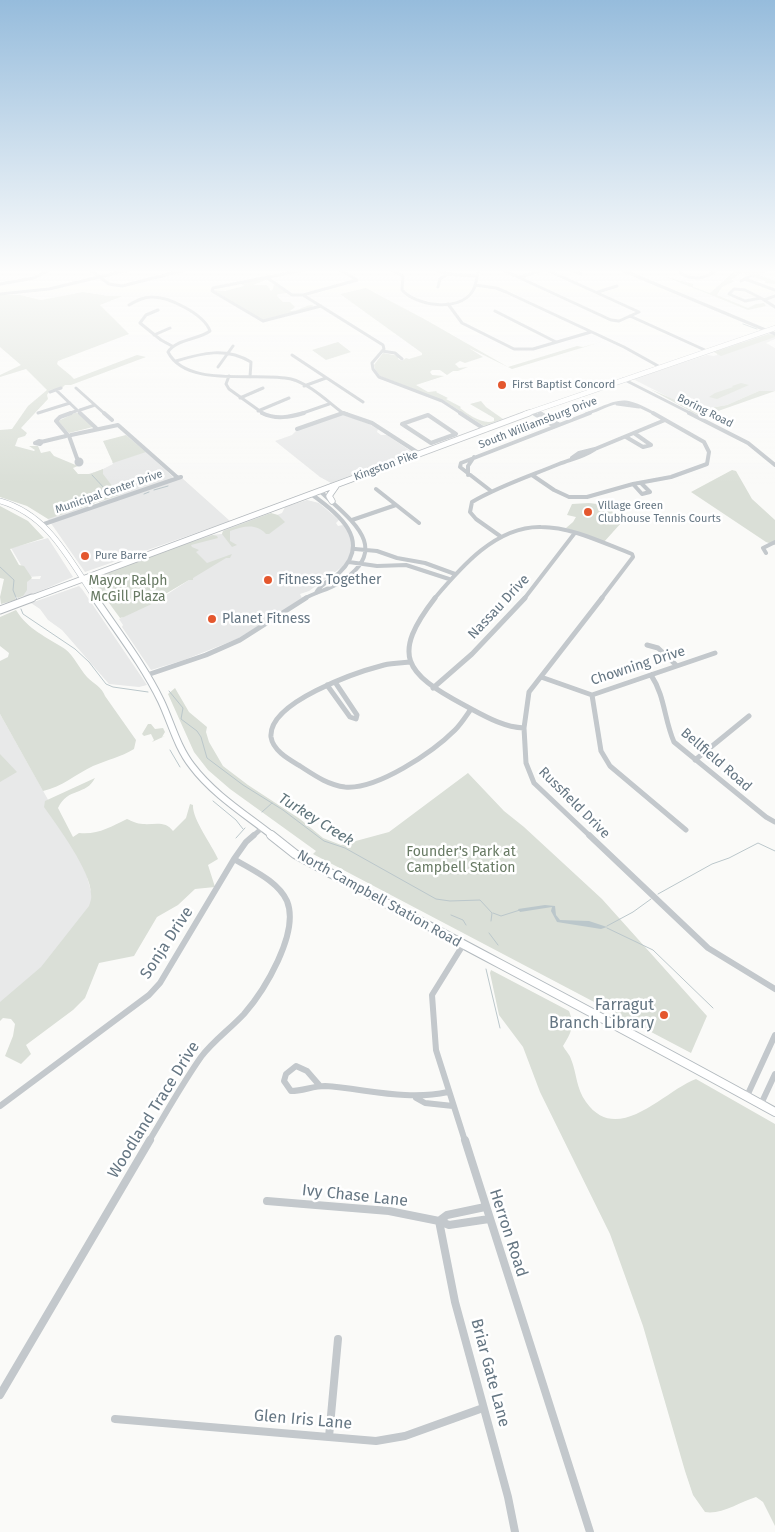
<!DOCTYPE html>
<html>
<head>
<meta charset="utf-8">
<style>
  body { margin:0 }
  canvas { display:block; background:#fafaf8 }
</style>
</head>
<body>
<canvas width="775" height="1532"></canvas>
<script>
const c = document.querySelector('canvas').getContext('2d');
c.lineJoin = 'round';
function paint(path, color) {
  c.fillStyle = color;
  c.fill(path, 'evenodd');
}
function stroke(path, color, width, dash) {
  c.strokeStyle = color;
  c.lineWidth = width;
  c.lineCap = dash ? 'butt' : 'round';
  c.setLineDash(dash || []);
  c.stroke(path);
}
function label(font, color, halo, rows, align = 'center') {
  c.font = font + ' "Fira Sans",sans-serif';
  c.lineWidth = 5;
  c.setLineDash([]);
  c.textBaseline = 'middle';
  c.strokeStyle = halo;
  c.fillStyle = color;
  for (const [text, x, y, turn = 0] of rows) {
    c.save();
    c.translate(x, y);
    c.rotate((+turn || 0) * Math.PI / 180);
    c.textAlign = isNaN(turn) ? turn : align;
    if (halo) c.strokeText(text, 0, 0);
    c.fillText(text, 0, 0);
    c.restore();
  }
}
paint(new Path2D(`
  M775,335V339L766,343L775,348V391H759L727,405L698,410L682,404L633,379L707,355L714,356L717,355V352Z
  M342,414L369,424L378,429L377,432L381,435H387L412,452L331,483L320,477L275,441L292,435L296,431Z
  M145,451L173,477L170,479L182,478L230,521L85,572L48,519L49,517L99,503L85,475L101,470L113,464L112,462Z
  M307,500L319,503L339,520L336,523L338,526L343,525L350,534L353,547L346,563L342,567L309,591L300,594L302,598L296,603L237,639L184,660L151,670L122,627L123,625L119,619L160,599L189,580L170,549L210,535L222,534L224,530L268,514L277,515L282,513L285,507Z
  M48,538L73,577L24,598L22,592L28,579H40L41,576L28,577L11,548Z
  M79,586L82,589L147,685L139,687L109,684L62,630L48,620L40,609L31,603Z
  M0,714L83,862L96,910L0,1015Z`), '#e8e9e9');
paint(new Path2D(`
  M736,270H769L759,275L775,281V284L765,283L766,281L741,273L731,280L735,281L722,287L717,295L748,308L756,304L764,303L766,306L748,310L666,277L693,284V287L710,293Z
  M263,278L268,279L253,285H267L271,291L273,289L274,284L287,293L278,294L277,296L283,302H290L295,307L290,311C298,312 304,305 313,305L312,308L263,321L213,290L225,291L244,286L241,283Z
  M366,288L426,320L508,367L577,346L583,347L601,342L512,369L469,348L483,357L465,363L460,361L455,364L459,368L468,367L458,371H453L447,375L440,370H432L430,372L432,375L444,376L416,385L428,392L437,391L436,392L448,398L446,399L461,407L460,408C469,415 483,425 494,421V418L470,404L481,401L486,407L503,419L484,426L446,402L380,376L375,369L374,365L383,353L399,356L398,359L402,361L406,358L409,359L422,355V353L340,294Z
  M83,292L109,296H123L100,305L129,334L58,361L57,364C62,369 70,374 74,379L137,355L146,357L71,385H65L62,388L50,390L47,395L48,399L21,428L27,433L25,436L18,438L15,446L34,451L35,450L29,446H38L41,453L50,451L54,456L78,466L73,468L78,474H90L103,469V474L119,495L48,519L27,506L0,497V430L12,429L28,406L47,390L26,369L0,377V375L21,365L0,347V295H20L41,300Z
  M768,334L775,335V337L721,356L714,352Z
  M338,342L351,352L326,360L312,350Z
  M741,383L749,385L717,399L709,397L715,393L733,387L732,386Z
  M650,389L698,410L727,405L759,391H775L701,417Z
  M75,413H78L93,427L69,433L58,421Z
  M126,435L146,452L113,463L103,441Z
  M732,470L736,471L752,499L775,520V545L766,542L691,492Z
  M589,503L605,505L625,522L621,523L604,542L566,528L573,522L576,517L567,515L572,504Z
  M0,506L28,521L44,538L10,549L19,565L24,566L32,578L27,582V590L23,596L18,598L15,596L16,600L1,604L0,597L4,579L0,578Z
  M271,513L278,515L285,522L269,534H266C256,523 244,526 230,531V541L237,545L232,547L222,534L223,531Z
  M213,535L217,536L218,538L191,545L192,547L199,550L196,552L207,563L232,554L230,558H226L193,578V580H189L162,596L158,601L124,617L120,618L93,581L98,576L170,549Z
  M16,610C28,630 47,637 65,649C74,656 79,668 87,677C94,684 102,687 105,696L136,740L134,749C121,757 107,760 93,766C76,774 62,787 43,791L0,714V661L8,657L9,653L0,646V617Z
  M175,688L189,712L207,727L206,732L209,742L223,766L248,785L300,819L323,838L341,845L389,832L468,773L504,811L524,827L602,899L707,1016L691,1053L313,854L316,851L230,789L208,770L194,752L168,694Z
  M148,724H151L155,729L163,728L165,732L162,737L165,736L152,742L154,740L151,734L144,736L142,734Z
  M0,754L17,772L0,782Z
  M95,778C86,796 68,787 58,808L73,837L79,833C98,835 110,827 127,819C132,821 137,824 143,824C154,825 165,820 173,831L186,818L190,804L193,805C192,819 212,845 218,859L208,865L215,887L195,889L178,905L157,917L134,956L99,963L85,998L73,1010L26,1045L31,1054L21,1064L5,1056L13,1036L15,1024L11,1019L3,1018L0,1021V1002L41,967L89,906C90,903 92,898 91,894C91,871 58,827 44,807L45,801Z
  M491,970L569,1011C575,1026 571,1033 563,1046C565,1050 570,1055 571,1059C577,1074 576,1088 586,1102C618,1147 665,1090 696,1079L775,1124V1526L763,1502L756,1497C740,1502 721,1515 705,1512L693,1495L685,1471L643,1326L610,1234L540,1092L523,1047L499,1015L490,973Z`), '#dadfd7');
paint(new Path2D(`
  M545,905L555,906L556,915L560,920L589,921L607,927L601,929L557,922L551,911L552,907L520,912L518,909Z`), '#bbc7cb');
stroke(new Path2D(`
  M743,324L757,329
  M92,475L105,489
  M154,490L168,486
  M144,494L149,492
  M0,567L14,580L13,590L17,600
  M21,609L23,614L75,649L89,662L106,684L113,687L148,692
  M169,691L183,708L181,719L197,731L201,737L207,758L243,785L283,810L324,841L345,848L436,899L450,901L480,900L492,913L491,921
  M170,750L180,767
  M213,801L236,820L243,829
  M262,812L272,803
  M236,838L245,828
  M658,894L712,864L729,858L758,843L775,851
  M493,913L501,916L520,910
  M451,915L463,920L466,925
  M607,926L633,912L651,899
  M607,928L653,950L713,1008
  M489,933L498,945
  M486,969L500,1028`), '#bbc7cb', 1);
const secondaryFar2 = new Path2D(`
  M0,501C49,515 69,559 96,599`);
const secondaryFar1 = new Path2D(`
  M95,598C117,631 143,664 161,701C171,722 177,747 192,766C213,794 245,814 273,836`);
const secondary = new Path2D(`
  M271,835L295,854C455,941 616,1024 775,1112`);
const primaryFar2 = new Path2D(`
  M525,414L775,328`);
const primaryFar1 = new Path2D(`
  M332,501L329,496L336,486
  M29,599L529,413`);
const primary = new Path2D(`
  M0,610L32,598`);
stroke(secondaryFar2, '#b3babf', 6);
stroke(secondaryFar1, '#b3babf', 8);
stroke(secondary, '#b3babf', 10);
stroke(primaryFar2, '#b5babe', 5.5);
stroke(primaryFar1, '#b5babe', 7);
stroke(primary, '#b5babe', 9);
stroke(new Path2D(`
  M90,270L109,284L122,286L185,270
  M304,270L213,288L212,291L263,321L321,306
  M392,270L403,276L402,290C416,306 459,312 472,292C477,286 476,277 479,270
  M436,270L447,274L476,276
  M570,270L581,274
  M622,270L775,334
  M505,271L611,320L619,321L639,312L547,270
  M680,273C694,281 704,279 717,270
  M266,277L292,295H303L383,345L384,349L372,363L373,369L379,377L442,401L462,414
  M520,277L544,270
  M745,279L775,290
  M741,281L750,276
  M0,284L34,278L49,270
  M475,285L496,288L506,292L624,347L660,367
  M438,287L440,279L447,274
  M734,289L745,290L761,298L745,301L729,294Z
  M598,292L617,286
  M0,294L49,289L129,270
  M303,295L357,280L340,270
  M761,298L775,307
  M764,300L775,296
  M448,304L462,323L514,349H533L591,332
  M129,305C136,301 143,297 151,297C168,296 204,314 210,331C198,340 176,339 168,352C187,389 258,371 291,379C310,384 328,402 343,413
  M158,310L146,315L140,323L161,340L172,346
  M495,311L556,342
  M630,316L707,351
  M154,335L170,328
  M382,351L395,353L402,359
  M292,355L363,402
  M176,361C202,353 226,347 251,362L250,377
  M218,367L233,346
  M229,376L226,384L229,389L264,414
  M623,379L692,414
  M304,386L326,378
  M76,388L105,414
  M56,390L77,410
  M50,392L61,388
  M240,398L263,388
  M617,404L639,407
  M80,410L95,405
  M258,411L289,398
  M537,411L542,414
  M79,412L81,414
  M341,412L347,414
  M532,412L535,414
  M38,413L70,403
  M68,414L76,411
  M300,414L329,404
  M340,414L343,413
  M586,414C621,401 621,395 655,414`), '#c3c8cc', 3);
stroke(new Path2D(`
  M80,413L96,428
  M104,413L112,420
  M262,413C276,420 290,417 304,413
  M343,413L372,423L420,454
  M460,413L486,430
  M533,413L554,426
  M540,413L558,424
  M689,413L748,443L775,465
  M428,415L456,434L431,443L402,424Z
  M297,429L343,413
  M67,434L56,421L60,417L71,413
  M71,435L118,425L178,478
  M69,436L78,461
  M626,437L643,447L651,445L634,433
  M39,441L42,442L40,444L35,443Z
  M41,442L66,436
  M572,458L579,453L595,449L665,420
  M76.5 462a2.5 2.5 0 1 1 5 0a2.5 2.5 0 1 1-5 0Z
  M468,475V466L474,457
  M532,475L554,490L569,497H587L633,484L671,477L707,464L709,452L704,442L653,413
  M633,484L642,494L650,492L641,483
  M376,489L419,523
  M491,491L460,467L461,463L590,413
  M311,494C338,513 373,541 339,573C331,580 321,583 316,593
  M352,520L396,505
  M44,524L181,477
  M500,536L476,519L470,512L472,502C499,486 530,476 559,464C572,459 583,457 595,449
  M355,549L377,551L397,558L425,563L455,574
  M766,553L763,548L775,542
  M349,562L377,566L406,565L449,579
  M304,599C315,592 328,590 339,583C395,548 349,519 320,491
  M434,599C461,567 496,526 541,527C572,527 603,543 632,554L633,557L601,599
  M524,599L574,534`), '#c3c8cc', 4);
stroke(new Path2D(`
  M435,598C391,655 404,673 464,705C483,715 502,727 524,728
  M647,645L658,648L676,665
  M411,662C402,663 393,663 384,665C357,672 268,702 271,737C273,751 290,760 300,766C314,775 328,785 345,787C377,790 433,752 455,730C461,724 466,716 471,709
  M147,675L206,655L240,640L306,598
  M651,675C665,696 664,719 674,742L766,817L775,822
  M541,677L592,695L715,653
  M327,685L350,717L356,719L357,715L335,682
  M433,688L472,654L525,598
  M592,695L601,751L610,766L686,830
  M524,728L526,763L534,783L590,836
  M524,728L529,692L602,598
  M695,760L749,716
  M253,836L262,828`), '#c3c8cc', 5);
stroke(new Path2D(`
  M589,835L708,948L775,989
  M463,945L432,995L436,1050L465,1141
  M320,1086L307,1071L296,1066L286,1074L284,1081L291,1091C303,1091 313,1086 325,1086C367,1089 406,1101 448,1092
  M747,1096L775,1035
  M416,1098L425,1103L453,1106
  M761,1104L775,1074
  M0,1106L149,995L160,983L234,859L246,842L254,835
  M149,1141C166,1113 182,1084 201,1057C213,1041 230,1029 244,1014C264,991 300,933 287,901C278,881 252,870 234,859`), '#c3c8cc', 6);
stroke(new Path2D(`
  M465,1140L590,1532
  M267,1201L389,1211L439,1221L449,1225L489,1219
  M439,1221L455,1302L508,1497L515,1532
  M439,1221L447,1215L485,1207
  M0,1395L150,1140
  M115,1419L376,1441L405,1436L483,1408
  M329,1437L338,1339`), '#c3c8cc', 8);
stroke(secondaryFar2, '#fff', 5);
stroke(secondaryFar1, '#fff', 6);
stroke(secondary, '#fff', 8);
stroke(primaryFar2, '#fff', 4.5);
stroke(primaryFar1, '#fff', 5.5);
stroke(primary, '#fff', 7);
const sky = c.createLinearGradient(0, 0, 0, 484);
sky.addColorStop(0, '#96bcdc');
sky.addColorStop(0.56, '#fdfdfc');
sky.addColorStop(1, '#fdfdfc00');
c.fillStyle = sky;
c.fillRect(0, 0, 775, 484);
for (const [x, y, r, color] of [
  [502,385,5,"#e4572e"],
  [588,512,5,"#e4572e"],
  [85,556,5,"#e4572e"],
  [268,580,5,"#e4572e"],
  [212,619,5,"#e4572e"],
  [664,1015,5,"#e4572e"]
]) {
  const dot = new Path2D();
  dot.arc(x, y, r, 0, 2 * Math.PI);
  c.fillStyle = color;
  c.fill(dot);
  stroke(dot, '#fff', 2);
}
label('11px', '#657683', '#fff', [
  ["First Baptist Concord",512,385],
  ["Village Green",598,506],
  ["Clubhouse Tennis Courts",598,519],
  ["Pure Barre",95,556]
], 'left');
label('11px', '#657683', '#fff', [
  ["Boring Road",705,411,27],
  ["South Williamsburg Drive",538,423,-21],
  ["Kingston Pike",386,466,-20],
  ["Municipal Center Drive",109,492,-19]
]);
label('14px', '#657683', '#fff', [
  ["Fitness Together",278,580],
  ["Planet Fitness",222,619]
], 'left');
label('14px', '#687a64', '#fff', [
  ["Mayor Ralph",128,581],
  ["McGill Plaza",128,597],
  ["Founder's Park at",461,852],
  ["Campbell Station",461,868]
]);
label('14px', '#657683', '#fff', [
  ["Nassau Drive",499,607,-47],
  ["Chowning Drive",638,666,-18],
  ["Bellfield Road",716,760,41],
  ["Russfield Drive",574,803,45],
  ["North Campbell Station Road",379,899,29]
]);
label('italic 15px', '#60757c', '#fff', [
  ["Turkey Creek",316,820,32]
]);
label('16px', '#657683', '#fff', [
  ["Sonja Drive",167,943,-57],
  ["Woodland Trace Drive",154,1110,-58],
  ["Ivy Chase Lane",355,1196,6],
  ["Herron Road",508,1233,72],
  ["Briar Gate Lane",490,1373,75],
  ["Glen Iris Lane",303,1420,5]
]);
label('16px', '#657683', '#fff', [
  ["Farragut",654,1006],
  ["Branch Library",654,1024]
], 'right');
</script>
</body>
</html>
